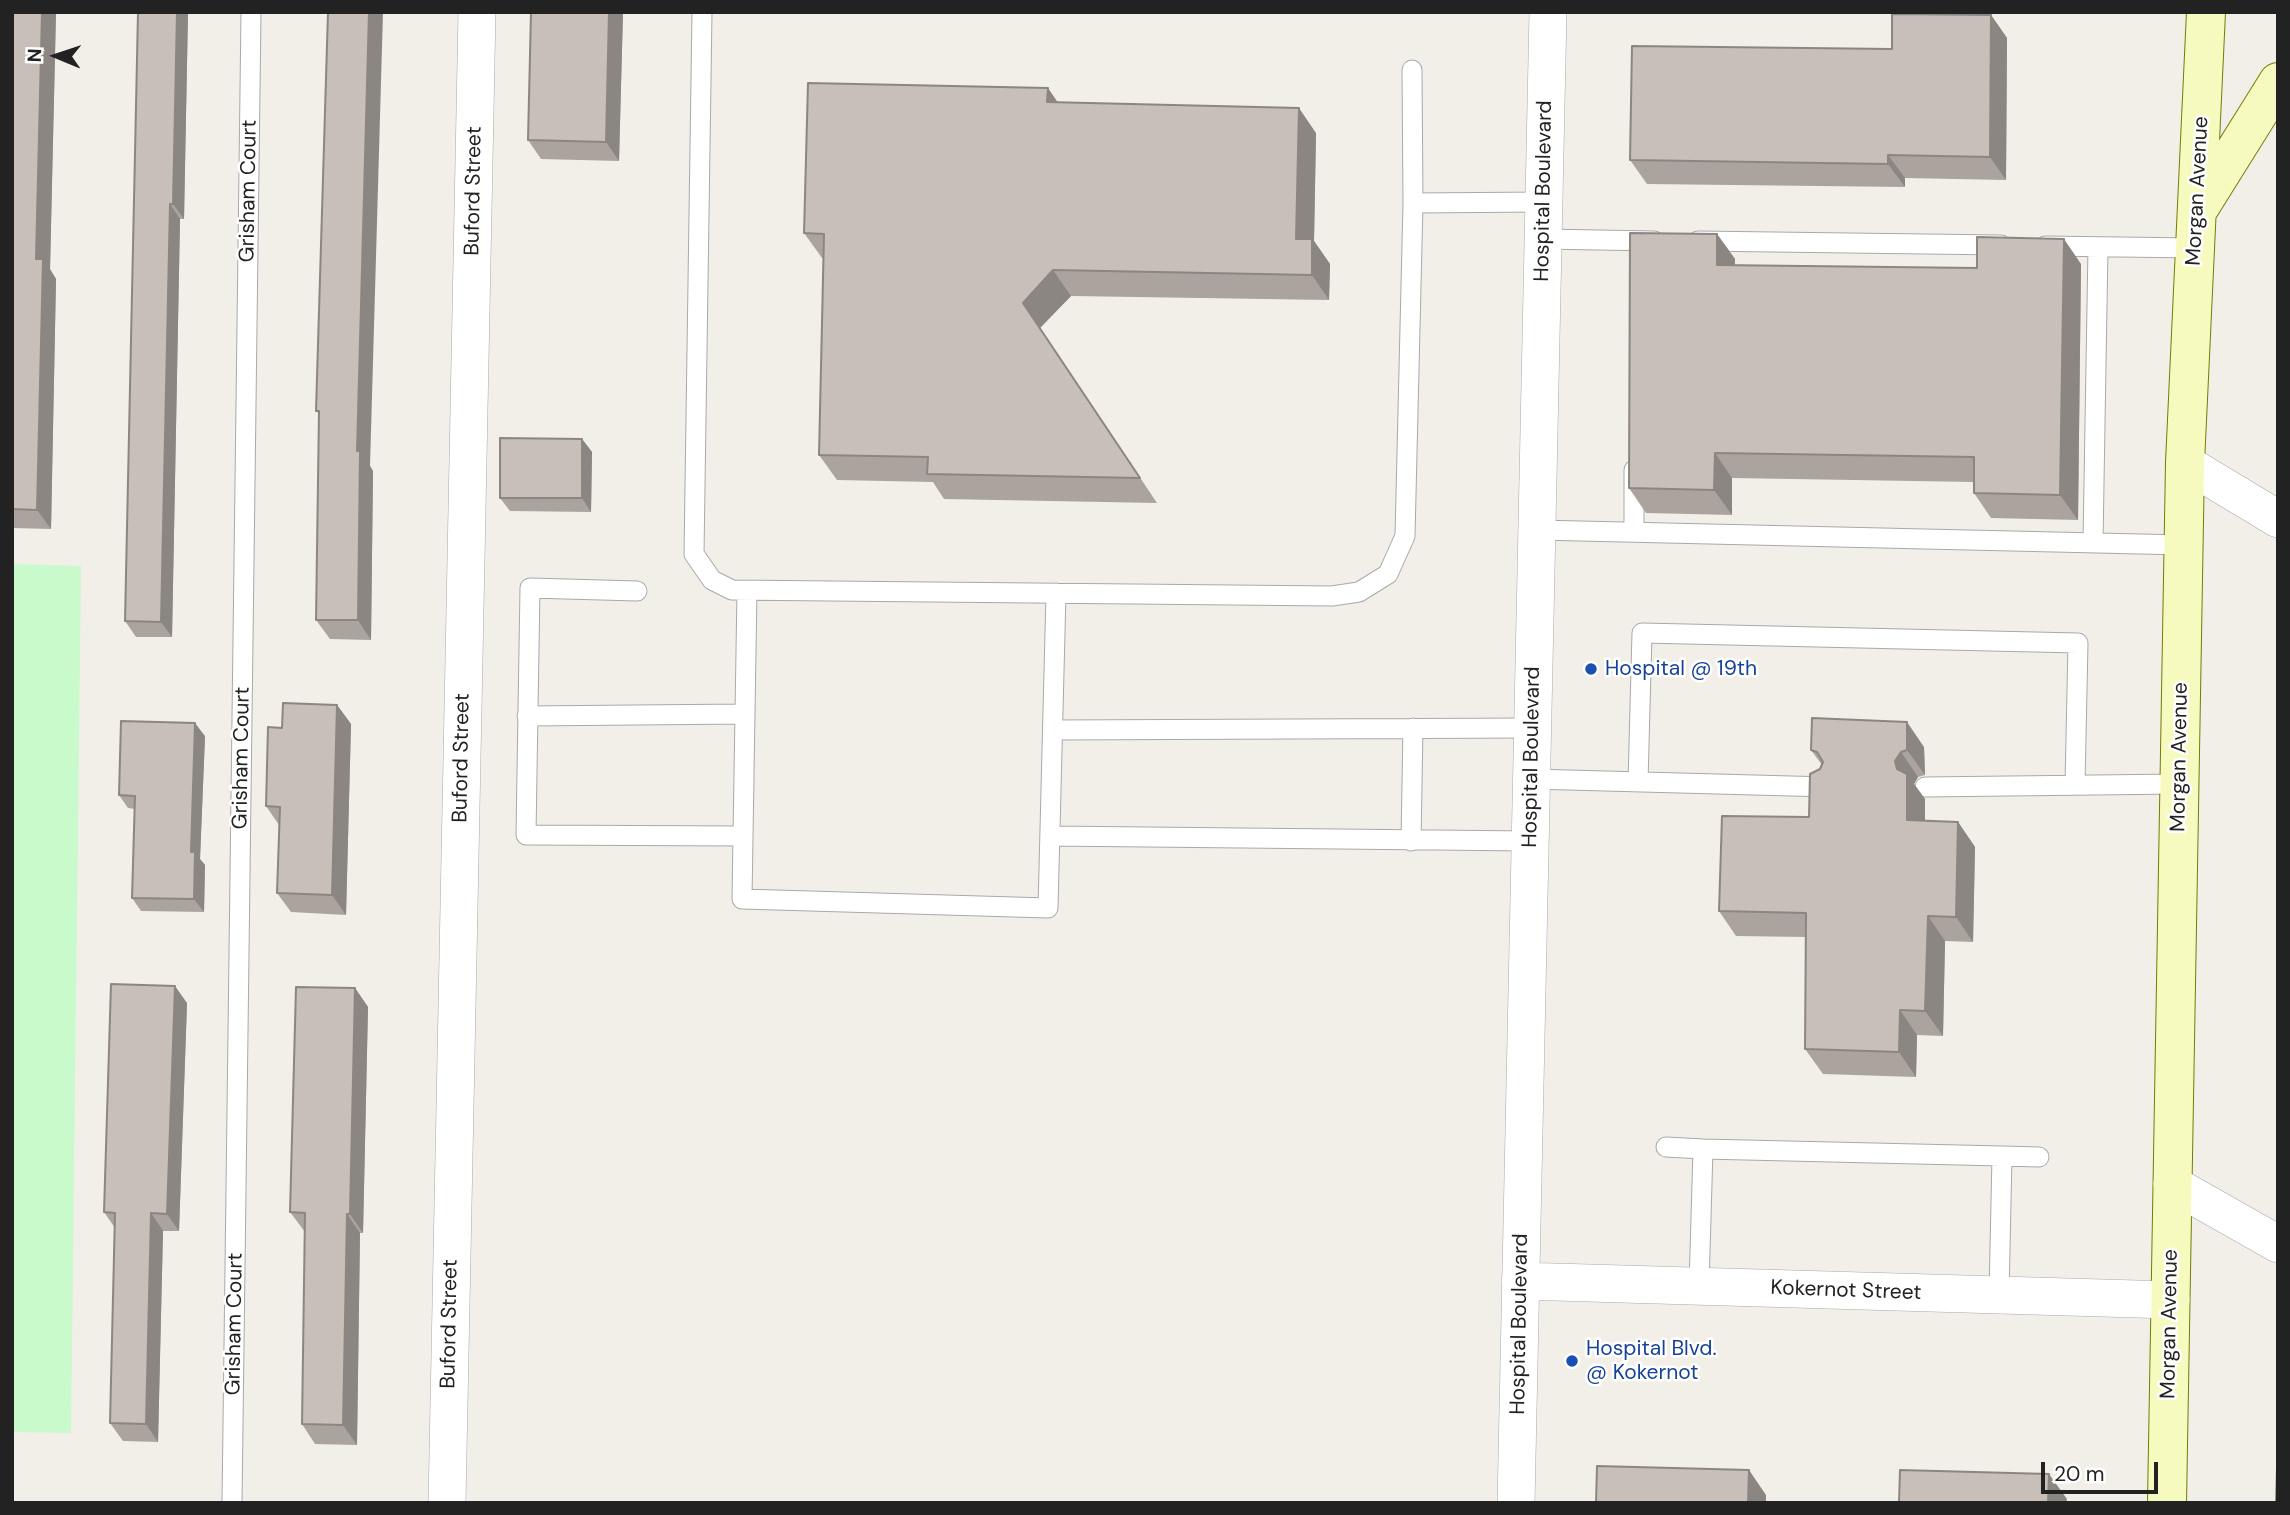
<!DOCTYPE html>
<html>
<head>
<meta charset="utf-8">
<style>
  body { margin:0 }
  #map { position:relative; width:2290px; height:1515px; overflow:hidden; background:#f2efe9; font-family:"DM Sans",sans-serif }
  canvas { display:block }
  .frame { position:absolute; inset:0; border:14px solid #222; pointer-events:none }
  .north { position:absolute; left:21px; top:21px; width:70px; height:70px; -webkit-text-stroke:5px #fff; paint-order:stroke; rotate:272deg; font-size:19px; font-weight:700; line-height:28px; text-align:center; color:#222 }
  .north::after { content:''; display:block; margin:auto; width:24px; height:32px; background:#222; clip-path:polygon(50% 0,100% 100%,50% 72%,0 100%) }
  .scale { position:absolute; left:2041px; top:1462px; width:117px; height:32px; box-sizing:border-box; border:4px solid #222; border-top:0; padding-left:9px; font-size:21px; line-height:24px; white-space:nowrap; color:#222; -webkit-text-stroke:5px #fff; paint-order:stroke }
</style>
</head>
<body>
<div id="map">
<canvas width="2290" height="1515"></canvas>
<div class="frame"></div>
<div class="north">N</div>
<div class="scale">20 m</div>
</div>
<script>
const c = document.querySelector('canvas').getContext('2d');
c.lineJoin = 'round';
function paint(path, color) {
  c.fillStyle = color;
  c.fill(path, 'evenodd');
}
function stroke(path, color, width, dash) {
  c.strokeStyle = color;
  c.lineWidth = width;
  c.lineCap = dash ? 'butt' : 'round';
  c.setLineDash(dash || []);
  c.stroke(path);
}
function label(font, color, halo, rows, align = 'center') {
  c.font = font + ' "DM Sans",sans-serif';
  c.lineWidth = 5;
  c.setLineDash([]);
  c.textBaseline = 'middle';
  c.strokeStyle = halo;
  c.fillStyle = color;
  for (const [text, x, y, turn = 0] of rows) {
    c.save();
    c.translate(x, y);
    c.rotate((+turn || 0) * Math.PI / 180);
    c.textAlign = isNaN(turn) ? turn : align;
    if (halo) c.strokeText(text, 0, 0);
    c.fillText(text, 0, 0);
    c.restore();
  }
}
paint(new Path2D(`
  M12,564L81,566L71,1433L12,1432Z`), '#c8facc');
const lane = new Path2D(`
  M702,12L694,554L712,580L732,590L1332,596L1359,592L1388,574L1405,536L1413,203L1544,202
  M1412,70L1413,203
  M1543,239L1654,241
  M1698,241L2001,245
  M2045,246L2195,248
  M1537,530L2184,545
  M1634,532V470
  M2093,542L2098,247
  M747,590L742,899L1048,908L1056,593
  M637,591L530,588L526,835L743,836
  M527,716L745,714
  M1053,730L1533,728
  M1531,779L1828,787
  M1638,782L1642,633L2078,643L2075,785
  M1925,787L2179,784
  M1051,836L1530,841
  M1411,841L1413,728
  M1666,1147L1703,1149
  M2002,1156L2039,1157
  M1699,1286L1703,1149L2002,1156L1999,1295
  M232,1503L251,12`);
const street = new Path2D(`
  M2185,463L2278,519
  M2172,1184L2278,1244
  M1520,1281L2171,1300
  M447,1503L477,12
  M1516,1503L1548,12`);
const secondary = new Path2D(`
  M2198,210L2278,82
  M2167,1503L2185,463L2206,12`);
stroke(lane, '#a9a9a9', 21);
stroke(street, '#a9a9a9', 38);
stroke(secondary, '#707d05', 40);
stroke(lane, '#fff', 19);
stroke(street, '#fff', 37);
stroke(secondary, '#f7fabf', 38);
paint(new Path2D(`
  M12,12H56L50,269L56,279L51,529L12,528Z
  M138,12H188L184,219H180L172,637H136L125,621Z
  M328,12L370,466L373,471L371,640L330,639L316,620L319,414L316,411Z
  M531,12H623L619,161L541,159L528,140Z
  M1991,15L2007,38L2006,180L1905,178V187L1647,184L1630,160Z
  M1058,102L1316,133L1314,241L1330,264L1329,300L1071,296L1040,328L1157,503L944,499L933,482L837,480L819,455L823,258H822L804,233Z
  M1717,234L1735,259V265L1977,268L2081,264L2078,520L1991,518L1974,493V482L1732,478V515L1646,513L1629,488Z
  M582,439L592,452L591,512L510,511L500,498Z
  M337,705L351,724L346,915L291,912L277,893L279,825L266,806L282,728Z
  M205,736L200,859L205,865L204,912L141,911L132,898L135,809L128,808L119,795Z
  M1924,747L1925,775L1918,777L1914,784L1925,799V821L1958,822L1975,847L1973,942L1945,941L1943,1036L1917,1035L1916,1077L1823,1074L1805,1049L1806,937L1736,936L1719,911L1809,817L1822,765L1811,750Z
  M355,988L368,1007L363,1233H360L357,1445L315,1444L302,1424L305,1232L290,1212Z
  M187,1003L179,1231H163L158,1442L123,1441L110,1423L115,1228L104,1212Z`), '#aba49e');
paint(new Path2D(`
  M42,12H56L50,269L56,279L51,529L37,510L36,259Z
  M177,12H188L184,219L173,204Z
  M369,12H383L370,466L373,471L371,640L358,620L357,451Z
  M609,12H623L619,161L606,142Z
  M1991,15L2007,38L2006,180L1990,157Z
  M1048,88L1065,113L1047,102Z
  M1299,108L1316,133L1314,241L1330,264L1329,300L1312,275L1296,239Z
  M1888,155L1905,178V187L1888,164Z
  M170,204L180,219L172,637L161,622Z
  M1717,234L1735,259L1734,290L1717,265Z
  M2064,239L2081,264L2078,520L2060,495Z
  M1053,270L1071,296L1040,328L1157,503L1023,303Z
  M582,439L592,452L591,512L582,498Z
  M1715,453L1732,478V515L1714,490Z
  M337,705L351,724L346,915L332,895Z
  M1907,722L1924,747L1925,775L1907,750Z
  M195,723L205,736L200,859L205,865L204,912L194,899L191,852Z
  M1901,752L1918,777L1914,784L1925,799V845L1907,820L1895,761Z
  M1958,822L1975,847L1973,942L1956,917Z
  M1928,916L1945,941L1943,1036L1925,1011Z
  M175,986L187,1003L179,1231L167,1214Z
  M355,988L368,1007L363,1233L350,1214Z
  M1900,1010L1917,1035L1916,1077L1899,1052Z
  M151,1213L163,1231L158,1442L146,1424Z
  M347,1214L360,1233L357,1445L343,1425Z
  M1749,1470L1766,1495V1503H1748Z
  M2049,1474L2067,1499L2066,1503H2048Z`), '#8b8681');
const building = new Path2D(`
  M12,12H42L36,259H43L37,510L12,509Z
  M138,12H177L173,204H170L161,622L125,621Z
  M328,12H369L357,451H360L358,620H316L319,411H316Z
  M531,12H609L606,142L528,140Z
  M1892,14L1991,15L1990,157L1888,155V164L1630,160L1632,46L1892,49Z
  M808,83L1048,88L1047,102L1299,108L1296,239H1312V275L1053,270L1023,303L1140,478L927,474L928,457L819,455L824,234L804,233Z
  M1630,233L1717,234V265L1977,268V237L2064,239L2060,495L1974,493V457L1715,453L1714,490L1629,488Z
  M500,438L582,439V498H500Z
  M283,703L337,705L332,895L277,893L280,807L266,806L268,727L282,728Z
  M1812,718L1907,722V750L1901,752L1895,761L1897,769L1907,774V820L1958,822L1956,917L1928,916L1925,1011L1900,1010L1899,1052L1805,1049L1806,913L1719,911L1722,816L1809,817L1810,774L1820,769L1823,762L1817,752L1811,750Z
  M121,721L195,723L191,852H195L194,899L132,898L135,796L119,795Z
  M111,984L175,986L167,1214L151,1213L146,1424L110,1423L115,1213L104,1212Z
  M296,987L355,988L350,1214H347L343,1425L302,1424L305,1213L290,1212Z
  M2278,1432V1503L2276,1502Z
  M1597,1466L1749,1470L1748,1503H1596Z
  M1900,1470L2049,1474L2048,1503H1899Z`);
paint(building, '#c7bfb8');
stroke(building, '#8b8681', 2);
for (const [x, y, r, color] of [
  [1591,669,7,"#1a4fb4"],
  [1572,1361,7,"#1a4fb4"]
]) {
  const dot = new Path2D();
  dot.arc(x, y, r, 0, 2 * Math.PI);
  c.fillStyle = color;
  c.fill(dot);
  stroke(dot, '#fff', 2.5);
}
label('21px', '#222', '#fff', [
  ["Grisham Court",249,191,-89],
  ["Buford Street",474,191,-89],
  ["Hospital Boulevard",1544,191,-89],
  ["Morgan Avenue",2198,191,-87],
  ["Hospital Boulevard",1532,757,-89],
  ["Morgan Avenue",2180,757,-89],
  ["Grisham Court",242,758,-89],
  ["Buford Street",462,758,-89],
  ["Kokernot Street",1846,1291,2],
  ["Grisham Court",235,1324,-89],
  ["Buford Street",450,1324,-89],
  ["Hospital Boulevard",1520,1324,-89],
  ["Morgan Avenue",2170,1324,-89]
]);
label('21px', '#164399', '#fff', [
  ["Hospital @ 19th",1605,669],
  ["Hospital Blvd.",1586,1349],
  ["@ Kokernot",1586,1373]
], 'left');
</script>
</body>
</html>
